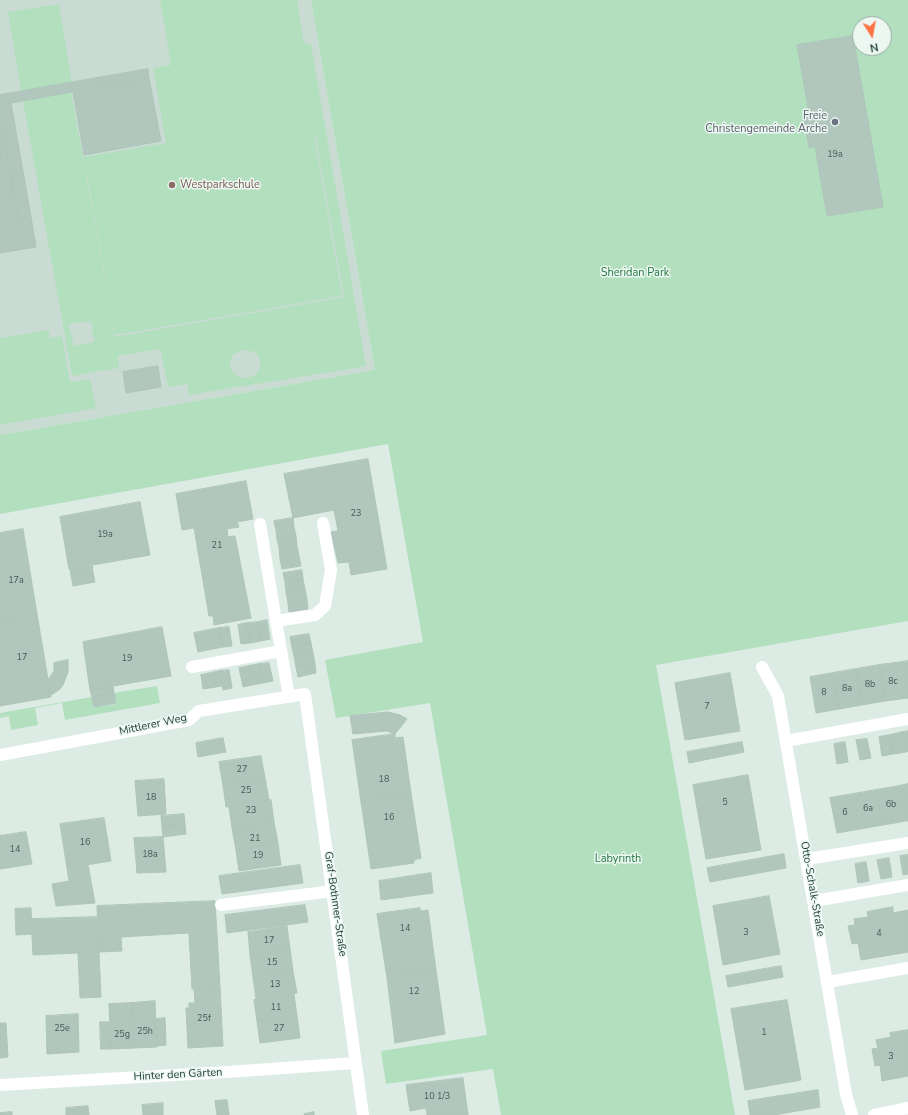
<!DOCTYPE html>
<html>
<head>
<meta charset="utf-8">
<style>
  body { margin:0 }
  #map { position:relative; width:908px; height:1115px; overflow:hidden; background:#dcebe4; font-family:"Nunito Sans",sans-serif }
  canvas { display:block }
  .north { position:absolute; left:852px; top:16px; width:40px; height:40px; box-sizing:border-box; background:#edf7f2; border:1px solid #99aca6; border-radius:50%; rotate:169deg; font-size:11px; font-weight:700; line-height:16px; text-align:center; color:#1c3b33 }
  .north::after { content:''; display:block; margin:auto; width:14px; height:18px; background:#ff7246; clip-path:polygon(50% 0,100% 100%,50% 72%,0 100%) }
</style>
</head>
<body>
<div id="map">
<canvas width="908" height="1115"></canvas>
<div class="north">N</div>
</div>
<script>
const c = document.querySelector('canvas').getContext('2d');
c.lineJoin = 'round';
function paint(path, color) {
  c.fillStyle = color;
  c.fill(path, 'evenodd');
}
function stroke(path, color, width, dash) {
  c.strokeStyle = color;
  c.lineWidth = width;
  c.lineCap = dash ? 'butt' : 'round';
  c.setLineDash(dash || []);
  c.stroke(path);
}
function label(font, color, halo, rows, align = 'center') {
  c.font = font + ' "Nunito Sans",sans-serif';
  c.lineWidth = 3;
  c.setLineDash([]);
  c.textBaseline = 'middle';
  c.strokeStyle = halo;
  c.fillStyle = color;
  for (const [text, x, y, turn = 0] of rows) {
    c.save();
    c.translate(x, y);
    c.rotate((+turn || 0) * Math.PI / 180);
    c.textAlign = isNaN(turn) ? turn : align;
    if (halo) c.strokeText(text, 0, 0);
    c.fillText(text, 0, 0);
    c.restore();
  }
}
paint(new Path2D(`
  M0,0H311L375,370L0,435Z`), '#cadbd3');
paint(new Path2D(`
  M160,0H297L304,43L311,44L366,366L189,395L187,384L168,387L160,349L118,356L119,368L72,376L23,101L71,92L83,157L166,143L153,68L171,65ZM315,133L344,297L115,337L86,173H87L115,335L342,296L314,134ZM91,321L94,342L74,346L69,326L70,324ZM245,350L251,352L253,350C257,354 260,358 260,364C259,388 218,378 234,353L235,354L240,351Z
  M311,0H908V621L656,665L735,1115H501L493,1069L386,1084L381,1051L487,1035L430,703L336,718L325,660L423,642L388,444L0,514V435L375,370ZM860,24H884V48H860Z
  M59,4L72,83L21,91L8,12Z
  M49,330L50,338L62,336L70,382L90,379L96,408L0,425V338Z
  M157,686L160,703L65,720L62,703L35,708L38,725L11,730L9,716L0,718V713L92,697L94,707L116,704L114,693Z`), '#b2dfbe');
const building = new Path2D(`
  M853,36L883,207L827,216L815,146L809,148L803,113H809L797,45Z
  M148,69L149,78L0,105V95Z
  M149,78L161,141L84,155L73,92Z
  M11,103L31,217L18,219L2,126H0V105Z
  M0,126H2L18,219L31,217L36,247L0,253Z
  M158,366L161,387L126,393L123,372Z
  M368,459L387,569L351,575L349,562L338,563L331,532L338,531L334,510L293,518L284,474Z
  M246,481L253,519L237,522L239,527L227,529L228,537L235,536L251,618L214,625L213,616H209L194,528L182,530L176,494Z
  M140,502L150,555L69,569L60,517Z
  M293,518L294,527L276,530L274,521Z
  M294,527L296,536L277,539L276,530Z
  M23,529L37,614L0,620V533Z
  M296,536L297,546L279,548L277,539Z
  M297,546L299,556L280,559L279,548Z
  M299,556L301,566L282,569L280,559Z
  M92,564L93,572L71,576L70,569Z
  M302,570L303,579L285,582L283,573Z
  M93,572L95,582L73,586L71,576Z
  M303,579L305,589L286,592L285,582Z
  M305,589L307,600L288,603L286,592Z
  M307,600L308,609L289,612L288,603Z
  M37,614L51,697L0,706V620Z
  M267,620L270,639L261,641L258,622Z
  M258,622L261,641L250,643L247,623Z
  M247,623L250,643L241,644L238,625Z
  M162,627L171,676L90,690L83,642Z
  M229,627L232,646L223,647L219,628Z
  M219,628L223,647L198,652L194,633Z
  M309,634L311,643L292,647L290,637Z
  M311,643L313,653L294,656L292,647Z
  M313,653L315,664L296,667L294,656Z
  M68,660V672L63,685L60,689L51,695L48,680L54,671V663Z
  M908,661V698L902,662Z
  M902,662L908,698L885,701L879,665Z
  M269,663L273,681L263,683L260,664Z
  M260,664L263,683L252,685L249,666Z
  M315,664L316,673L298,677L296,667Z
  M879,665L885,701L862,705L856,669Z
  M249,666L252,685L243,687L239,668Z
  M856,669L862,705L839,709L833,673Z
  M229,670L232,688L223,690L220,671Z
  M220,671L222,686L203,689L201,675Z
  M730,673L740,731L685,740L675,683Z
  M833,673L839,709L816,713L810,677Z
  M113,686L114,693L92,697L90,690Z
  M114,693L116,703L94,707L92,697Z
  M388,712L400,715L407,719L395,734L387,731L353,734L350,716Z
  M908,731V751L906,752L903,732Z
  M903,732L906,752L893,754L890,735Z
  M395,734V738L403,737L411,793L361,802L352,740Z
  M890,735L893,754L882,756L879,737Z
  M223,738L226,752L198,757L196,743Z
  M867,739L871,758L860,760L856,740Z
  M742,742L744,752L689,763L687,752Z
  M845,742L848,762L837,764L834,744Z
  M261,756L265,778L223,785L219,762Z
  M748,775L761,850L706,859L693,785Z
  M265,778L269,800L226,807L223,785Z
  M164,779L166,814L138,816L135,781Z
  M908,784V821H906L899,786Z
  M899,786L906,821L883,825L876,790Z
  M876,790L883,825L860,829L853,794Z
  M411,793L421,858L414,860V863L371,869L361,802Z
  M853,794L860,829L837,833L830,798Z
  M271,800L274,822L232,828L229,807Z
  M184,814L185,824L162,826L161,816Z
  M104,818L111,861L67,868L60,824Z
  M274,822L278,843L236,850L232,828Z
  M185,824L186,834L163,837L162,826Z
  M26,832L32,864L0,869V836Z
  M163,837L166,872L137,873L134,838Z
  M278,843L281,865L239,871L236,850Z
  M784,854L786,868L710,882L707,868Z
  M908,855V874L903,875L900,856Z
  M889,858L892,877L881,879L877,860Z
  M866,862L869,881L858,883L855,864Z
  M88,865L95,903L56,906L52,884L69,881L67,868Z
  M300,865L303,883L222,894L219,876Z
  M431,873L433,893L381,900L379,881Z
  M769,896L780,954L723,965L713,906Z
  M215,901L220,987L192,989L189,933L121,937L122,951L99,952L97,906Z
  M305,905L308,922L227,933L225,915Z
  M893,907V913L908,910V952L861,960L858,943L852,944L848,926L855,925L854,919L868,917L867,912Z
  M31,908L32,934L16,935L15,909Z
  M420,908V911L428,910L436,970L387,978L377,914Z
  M98,917L99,952L33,955L31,919Z
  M287,926L290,949L250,955L248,932Z
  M290,949L293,971L253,977L250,955Z
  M99,952L101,997L80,998L78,953Z
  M781,966L783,977L728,987L726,976Z
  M436,970L445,1034L395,1043L387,978Z
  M293,971L297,993L256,999L253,977Z
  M220,987L223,1046L188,1048L186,1008H189V1003H195L194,989Z
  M294,994L297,1016L257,1021L254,1000Z
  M787,1000L801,1080L745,1090L731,1009Z
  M155,1001L157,1047L134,1048L132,1003Z
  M132,1003L134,1048L111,1049L109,1004Z
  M78,1014L79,1052L47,1054L46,1016Z
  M297,1016L300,1038L260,1043L257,1021Z
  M165,1018L166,1045L157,1046L156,1019Z
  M100,1022H109L111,1049H101Z
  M0,1023H6L8,1057L0,1058Z
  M908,1030V1076L882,1081L880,1065L875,1066L872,1049L878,1048L876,1040L891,1037L890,1033Z
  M463,1078L468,1115H427L426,1108L410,1111L406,1085Z
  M818,1090L820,1107L774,1115H750L748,1101Z
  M227,1100L229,1115H217L215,1101Z
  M163,1103V1115H143L142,1105Z
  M88,1106L89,1115H66V1108Z
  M12,1112V1115H0V1113Z
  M314,1112V1115H305L304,1114Z`);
paint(building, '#b1c6bd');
stroke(building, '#aec5bb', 1);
stroke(new Path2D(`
  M786,741L908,719
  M807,859L908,843
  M814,901L908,885
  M221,905L333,891
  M828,982L908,968`), '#fff', 12);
stroke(new Path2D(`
  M260,524L276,621
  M192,667L281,651
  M762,667L778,696L846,1094L852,1115
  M289,697L276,621L315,615L325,606L331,570L323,523
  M0,755L189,720L199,711L305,694L363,1115
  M0,1085L227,1072L355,1063
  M874,1115L908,1108`), '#fff', 12);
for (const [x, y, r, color] of [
  [835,122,4,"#6b7280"],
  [172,185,4,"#8d6e63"]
]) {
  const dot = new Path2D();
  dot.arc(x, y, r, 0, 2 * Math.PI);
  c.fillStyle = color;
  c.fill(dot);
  stroke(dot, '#edf7f2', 1.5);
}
label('9px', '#415e56', null, [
  ["19a",835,155],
  ["23",356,514],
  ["19a",105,535],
  ["21",217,546],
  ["17a",16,581],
  ["17",22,658],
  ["19",127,659],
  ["8c",893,682],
  ["8b",870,685],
  ["8a",847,689],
  ["8",824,693],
  ["7",707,707],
  ["27",242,770],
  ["18",384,780],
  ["25",246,791],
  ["18",151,798],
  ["5",725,803],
  ["6b",891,805],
  ["6a",868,809],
  ["23",251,811],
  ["6",845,813],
  ["16",389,818],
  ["21",255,839],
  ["16",85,843],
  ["14",15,850],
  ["18a",150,855],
  ["19",258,856],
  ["14",405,929],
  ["3",746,933],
  ["4",879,934],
  ["17",269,941],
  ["15",272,963],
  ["13",275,985],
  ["12",414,992],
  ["11",276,1008],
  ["25f",204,1019],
  ["25e",62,1029],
  ["27",279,1029],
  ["25h",145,1032],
  ["1",764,1033],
  ["25g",122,1035],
  ["3",891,1057],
  ["10 1/3",437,1097]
]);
label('11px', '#5b616d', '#edf7f2', [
  ["Freie",827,116],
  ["Christengemeinde Arche",827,129]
], 'right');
label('11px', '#785e54', '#edf7f2', [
  ["Westparkschule",180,185]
], 'left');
label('11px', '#227742', '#edf7f2', [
  ["Sheridan Park",635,273],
  ["Labyrinth",618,859]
]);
label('11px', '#1c3b33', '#edf7f2', [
  ["Mittlerer Weg",153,725,-12],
  ["Otto-Schalk-Straße",812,889,80],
  ["Graf-Bothmer-Straße",335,904,82],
  ["Hinter den Gärten",178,1075,-3]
]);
</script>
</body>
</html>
